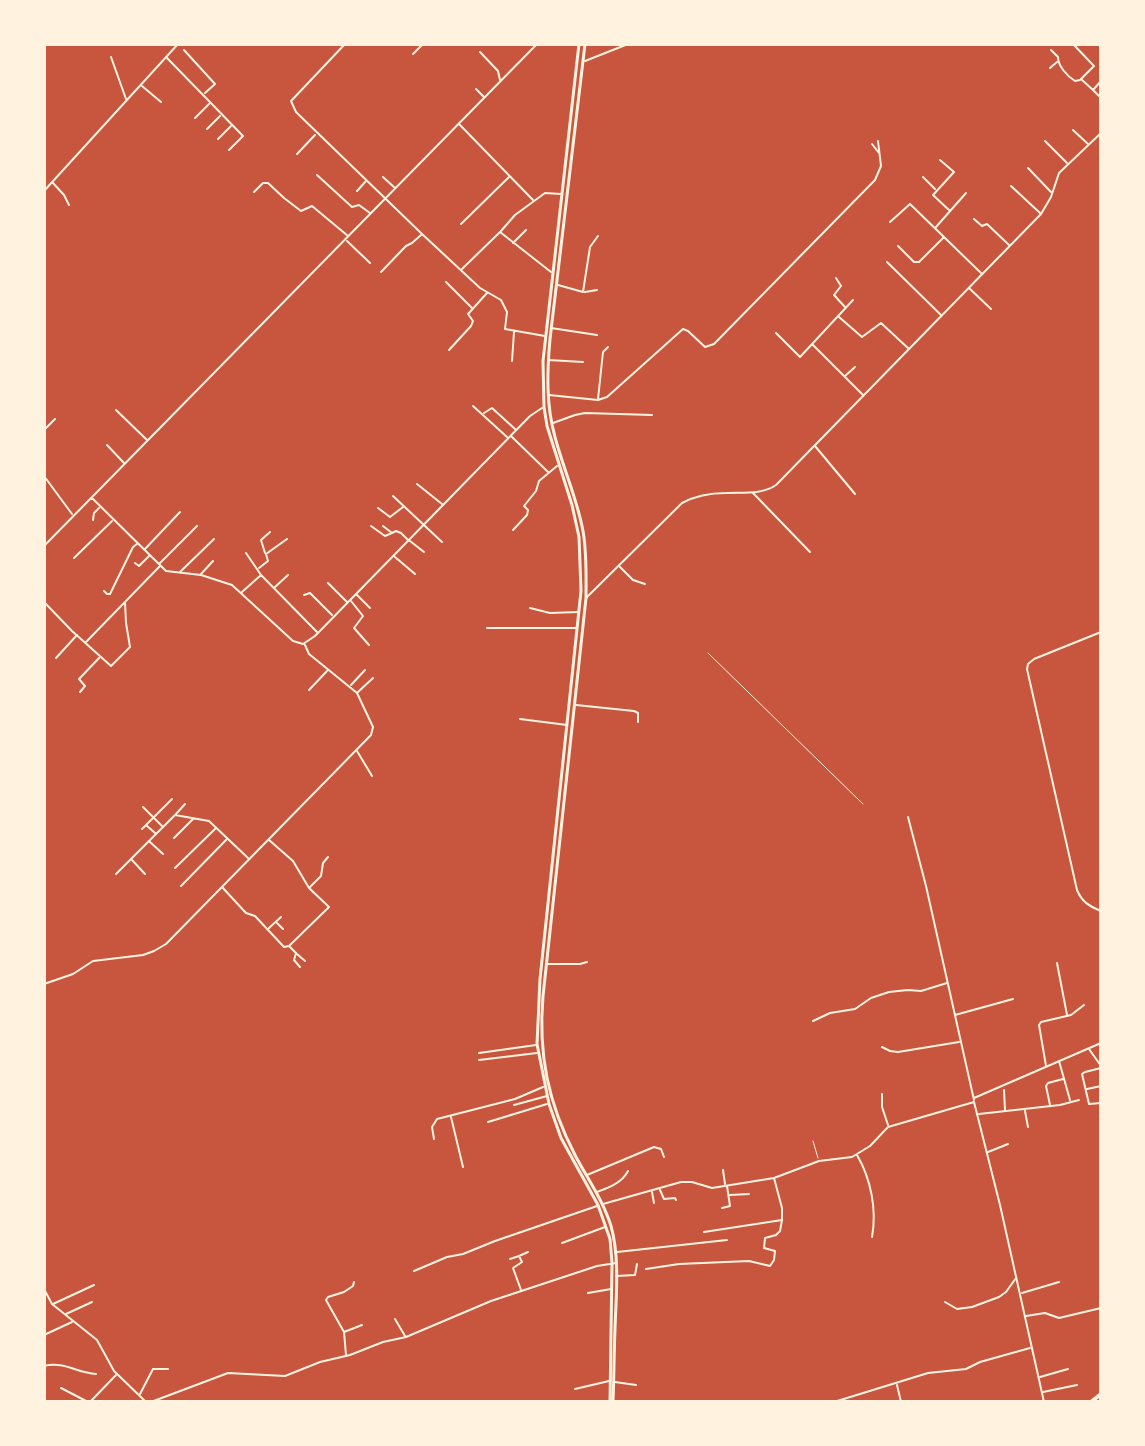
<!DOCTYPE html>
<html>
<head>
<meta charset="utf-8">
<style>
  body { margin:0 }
  #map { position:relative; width:1145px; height:1446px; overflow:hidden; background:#c8553d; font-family:Roboto,sans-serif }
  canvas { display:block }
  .frame { position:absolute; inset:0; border:46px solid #fff3e0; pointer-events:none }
</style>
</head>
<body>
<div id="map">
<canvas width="1145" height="1446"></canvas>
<div class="frame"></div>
</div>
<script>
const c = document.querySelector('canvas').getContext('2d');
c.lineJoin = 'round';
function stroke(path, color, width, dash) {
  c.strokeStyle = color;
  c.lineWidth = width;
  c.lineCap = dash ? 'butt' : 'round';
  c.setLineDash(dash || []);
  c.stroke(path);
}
stroke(new Path2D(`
  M708,653L863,804
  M813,1141L818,1158`), '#fff3e0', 1);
stroke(new Path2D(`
  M345,44L291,101L296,112L422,234L480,288L501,300L507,312L505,329L545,336
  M1073,44L1094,66L1081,79L1093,90
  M184,50L215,84L205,93
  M1051,50L1058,57C1058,66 1067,76 1075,81L1080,80
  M480,52L498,71L500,80
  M413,54L423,44
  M111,57L126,99
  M167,58L243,136L229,150
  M585,61L628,44
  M1050,68L1057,62
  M1101,81L1093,90L1101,98
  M142,86L161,102
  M476,89L484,97
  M195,118L209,104
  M459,124L533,200
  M207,129L220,116
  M1073,130L1088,144
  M218,139L231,126
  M1045,141L1067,163
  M872,144L879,153
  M297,154L315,135
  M940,160L954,172L933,195L950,211
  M1028,168L1051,192
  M317,175L352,207L359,205L370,213
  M383,177L395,188
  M923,177L935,189
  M53,183L64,195L69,205
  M1011,186L1040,213
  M44,191L178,44
  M357,191L366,181
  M254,192L263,183H268L284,198L301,211L312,206L348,236
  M974,219L982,226L987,224L1009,245
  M890,222L910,204L981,273
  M461,224L509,177
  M936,227L966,193
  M501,231L515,215L545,193L561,194
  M347,241L370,263
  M513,243L526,230
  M898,246L914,262H919L944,237
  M887,262L941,315
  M462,269L500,232L551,272
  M381,272L406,246L412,243L421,235
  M836,278L841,286L834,295L845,307
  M446,282L472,308
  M558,285L583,292L590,247L598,236
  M969,288L991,309
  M585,292L597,290
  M839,317L862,337L881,323L909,349
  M551,328L597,335
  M776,333L800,357L853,300
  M812,344L863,395
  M449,350L471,326L473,321L468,314L487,293
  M548,360L583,362
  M512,361L514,332
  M845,376L855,367
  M549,395L598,400L607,397L683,329L688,331L705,347L714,344L875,180L881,166L878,141
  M598,399L603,352L608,347
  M473,406L507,437
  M116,410L147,440
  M484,413L492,408L515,429
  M553,423L575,415L585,413L652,415
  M44,430L55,419
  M511,436L548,472
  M107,445L124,463
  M815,446L855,494
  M44,476L72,514
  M417,484L442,504
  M753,493L810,552
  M393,496L442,542
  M92,498L166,571L201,575L232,585L293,641L303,644L315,636L530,416L542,408
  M378,508L390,517L403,507
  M93,520L94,513L99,508
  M371,526L385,536L392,533
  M383,526L392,533L396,531L401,533L408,540
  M513,530L527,515L528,510L524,506L536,491L539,481L557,466
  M410,541L424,552
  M44,546L537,44
  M145,549L180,512
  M246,553L261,575L317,632
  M265,553L261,540L270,532
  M395,557L415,574
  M74,558L112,521
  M135,563L139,566L149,556
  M160,563L197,526
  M620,567L633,580L645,584
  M259,568L268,561L266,554L287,539
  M180,572L214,539
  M201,574L213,561
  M328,583L347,602
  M275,587L288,575
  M104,591L107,594H110L133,547L137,544
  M242,592L261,575
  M304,595L310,593L332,615
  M357,595L370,608
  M351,601L363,616L354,628L369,645
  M44,602L72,631L111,666L130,647L126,623L125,602
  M530,608L550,613L578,612
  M487,628H576
  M1101,632L1034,659L1028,664L1027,669L1077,890C1082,902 1089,906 1101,911
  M86,642L160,566
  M56,658L77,635
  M351,685L365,670
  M309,690L327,671
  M80,692L85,686L79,679L100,657
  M358,692L373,678
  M576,705L634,711L638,713V722
  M520,719L567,725
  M357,751L372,776
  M143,807L162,826
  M176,814L185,804
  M908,817L926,886L974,1100
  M146,825L155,833
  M142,829L172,799
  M174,838L193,819
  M150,842L163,854
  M132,860L145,874
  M175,868L216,828
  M116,874L175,815L209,821L248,858
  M181,886L227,839
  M222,887L246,913L255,916L284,947L289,946L329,907L309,888L293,861L269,840
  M310,887L321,876L323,863L328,857
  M277,923L283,929
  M269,928L281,917
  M290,947L296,953L294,960L300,967
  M297,954L305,961
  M1057,963L1067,1015
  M548,964H580L587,962
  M44,984L73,974L93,961L143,955L154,951L166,944L371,735L373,727L357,693L309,654L305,645
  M955,1015L1013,999
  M813,1021L830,1013L855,1009L871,998L889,992L908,990L921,991L947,983
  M882,1047L890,1051L898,1052L959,1042
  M1089,1049L1101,1066
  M479,1053L536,1045
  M479,1060L537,1053
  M1059,1061L1070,1100
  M1046,1066L1039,1025L1041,1022L1071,1015L1084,1005
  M1101,1068L1085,1072L1082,1074L1089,1104L1101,1103
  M1087,1089L1101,1086
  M1004,1090L1005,1110
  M882,1094V1107L888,1125
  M974,1098L1101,1043
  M514,1105L547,1096
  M1050,1105L1046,1086L1048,1083L1063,1079
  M1025,1111L1028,1127
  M979,1114L1060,1105L1079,1100
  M451,1117L463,1167
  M488,1122L547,1104
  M434,1139L432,1127L437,1119L515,1099L543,1087
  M988,1152L1008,1144
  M857,1155C871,1179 877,1210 872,1237
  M723,1170L725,1184
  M587,1175L654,1147L661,1149L664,1157
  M660,1190L664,1199L675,1198L676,1200
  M597,1192C608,1188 622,1183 628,1171
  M652,1192L654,1203
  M730,1195L749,1194
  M722,1208L730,1206L727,1186
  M704,1232L782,1220V1208L774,1178
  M562,1243L605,1227
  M617,1252L727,1240
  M510,1259L519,1256
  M646,1269L679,1264L749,1261L770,1266L774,1260L775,1251L764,1248L765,1238L776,1235L780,1231L782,1220
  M414,1271L447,1257L463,1254L495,1241L597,1206
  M616,1276L635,1275L637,1264
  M521,1290L513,1268L522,1262L519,1256L528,1252
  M588,1293L611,1289
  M1022,1293L1059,1282
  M945,1302L957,1309L972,1307L999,1297L1006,1292L1016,1278
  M53,1304L94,1285
  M66,1314L92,1302
  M1026,1316L1045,1313L1059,1318L1101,1308
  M395,1319L405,1336
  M344,1332L326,1300L328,1297L344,1292L353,1286L354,1282
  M44,1335L72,1322
  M346,1355L344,1332L362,1325
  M44,1366C64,1361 77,1373 96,1374
  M1040,1377L1068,1369
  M615,1382L636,1385
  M897,1385L901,1402
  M61,1388L88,1402
  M575,1389L609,1381
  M1043,1392L1077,1385
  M140,1394L153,1369H168
  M90,1402L116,1375
  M151,1402L228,1373L285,1376L320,1362L350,1355L383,1342L406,1337L491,1301L597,1266L616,1263
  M834,1402L928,1373L966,1369L980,1362L1030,1348`), '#fff3e0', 2);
stroke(new Path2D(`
  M587,597L682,503C695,496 711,493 726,493C742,492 762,495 776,485L1041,214L1051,197L1059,173L1101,133
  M603,1204L681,1182H692L712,1188L774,1178L819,1161L852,1157L870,1146L888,1127L974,1102L1000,1205L1044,1402
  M44,1289L52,1304L97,1340L114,1371L146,1402`), '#fff3e0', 2);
stroke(new Path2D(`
  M579,44L543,361L544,407L547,426L572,505L579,537L581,591L540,979L537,1044L549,1104L561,1138L598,1205L610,1239L612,1263L610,1402
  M585,44L550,339C547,372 546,405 555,437C563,468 577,498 583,531C587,553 586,576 586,598L543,996C538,1054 548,1103 575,1155C587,1178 603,1200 611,1226C620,1258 616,1296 615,1329C614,1353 614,1378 613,1402`), '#fff3e0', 3);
stroke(new Path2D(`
  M1091,1402L1101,1394
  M1100,1402L1101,1401`), '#fff3e0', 4);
</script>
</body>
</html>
